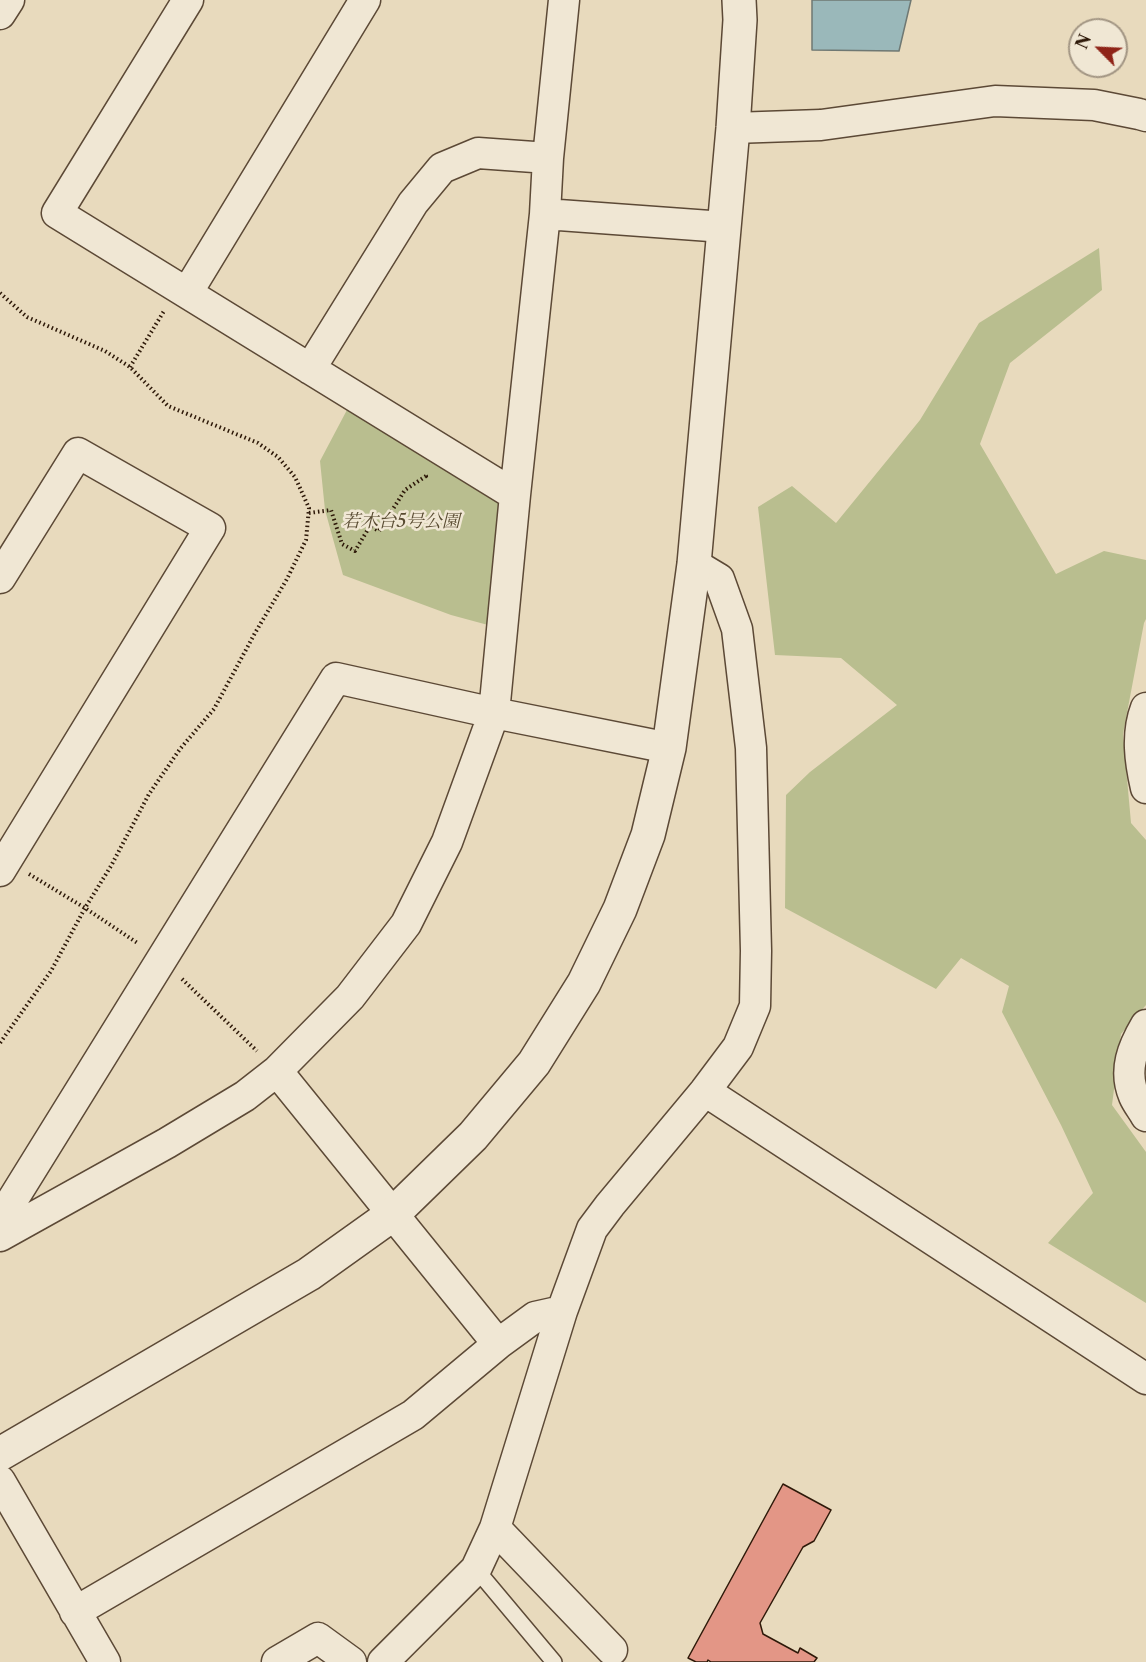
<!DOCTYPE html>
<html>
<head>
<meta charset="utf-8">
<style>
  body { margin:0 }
  #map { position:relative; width:1146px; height:1662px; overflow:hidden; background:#e8dabd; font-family:"Libre Caslon Text",serif }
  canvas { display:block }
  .north { position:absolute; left:1068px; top:18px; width:60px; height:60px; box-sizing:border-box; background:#f0e7d4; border:2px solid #a29583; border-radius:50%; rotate:294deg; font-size:16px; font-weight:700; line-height:24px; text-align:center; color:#2e1909 }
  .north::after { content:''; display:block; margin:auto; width:21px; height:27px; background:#8f2418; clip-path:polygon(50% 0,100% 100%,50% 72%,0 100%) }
</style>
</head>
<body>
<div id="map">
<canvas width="1146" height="1662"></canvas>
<div class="north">N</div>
</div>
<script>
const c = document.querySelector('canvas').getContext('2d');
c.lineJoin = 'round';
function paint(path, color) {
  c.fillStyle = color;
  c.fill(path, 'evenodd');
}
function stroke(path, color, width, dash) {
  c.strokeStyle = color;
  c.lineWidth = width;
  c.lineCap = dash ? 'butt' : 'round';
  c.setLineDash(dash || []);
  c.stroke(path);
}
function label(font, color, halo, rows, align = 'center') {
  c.font = font + ' "Libre Caslon Text","Noto Serif JP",serif';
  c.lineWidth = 5;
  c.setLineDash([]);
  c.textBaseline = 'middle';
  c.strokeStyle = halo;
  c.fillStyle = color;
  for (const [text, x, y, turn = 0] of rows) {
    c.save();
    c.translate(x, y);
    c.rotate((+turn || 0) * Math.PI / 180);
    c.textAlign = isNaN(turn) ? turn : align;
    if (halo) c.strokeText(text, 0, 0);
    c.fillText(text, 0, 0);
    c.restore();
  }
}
paint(new Path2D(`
  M1099,248L1102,290L1010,363L980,444L1056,574L1104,551L1146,560V619L1144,623L1123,734L1131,823L1146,840V1005L1121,1034L1112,1105L1146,1152V1303L1048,1243L1093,1193L1061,1125L1002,1012L1009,986L961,958L936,989L785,908L786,795L810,772L897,705L841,658L775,655L758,507L792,486L836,523L920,420L979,323Z
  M348,408L496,498L501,509L488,625L451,615L343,575L325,510L320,461Z`), '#b9be8f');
const water = new Path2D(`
  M812,0H911L899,51L812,50Z`);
paint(water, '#9ab8ba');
stroke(water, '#6f7873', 1.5);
const building = new Path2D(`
  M783,1484L831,1510L814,1541L803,1547L760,1623L763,1634L798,1653L800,1648L817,1658L814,1662H711L708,1660L707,1662H696L688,1658Z`);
paint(building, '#e39686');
stroke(building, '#2e1909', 1.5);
const service = new Path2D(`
  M476,1569L554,1662`);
const minor = new Path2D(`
  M188,0L57,213L515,495
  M0,14L9,0
  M733,128L821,125L995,101L1094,105L1139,114L1146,116
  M545,214L724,227
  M187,293L365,0
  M310,369L413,203L442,168L478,153L548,158
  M0,578L78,453L210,528L0,871
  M1146,708C1136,734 1140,762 1146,788
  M1146,1025C1133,1047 1123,1070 1134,1096C1137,1103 1142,1109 1146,1116
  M277,1071L498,1344
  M705,1091L1146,1379
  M0,1220L336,678L494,713L669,748
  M0,1236L167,1143L245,1096L277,1071L350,997L406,924L447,842L494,713L515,495L545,214L548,158L564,0
  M0,1481L105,1662
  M495,1528L612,1650
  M75,1612L413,1415L498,1344L535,1317L562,1311
  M277,1662L318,1638L351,1662
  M383,1662L476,1569L495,1528L562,1311L592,1229L610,1205L705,1091L738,1047L755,1006L756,951L751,748L737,629L719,579L694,564`);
const tertiary = new Path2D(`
  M0,1454L309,1274L393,1214L473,1136L534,1063L584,983L620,909L648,835L669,748L694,564L733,128L740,20L739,0`);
stroke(service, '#5c4936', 18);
stroke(minor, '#5c4936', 33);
stroke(tertiary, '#5c4936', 36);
stroke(new Path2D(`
  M0,293L27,317L105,351L130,367L168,406L258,443L278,457L295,477L309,508L306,540L287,579L255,633L214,709L180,749L149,794L111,866L85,908L51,971L0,1043
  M130,367L164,311
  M309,513L331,510L342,544L355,551L370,526L379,531L405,490L426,476L425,475
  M29,874L85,908L139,944
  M182,979L257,1051`), '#2e1909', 4, [1.5, 3]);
stroke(service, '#f0e7d4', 15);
stroke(minor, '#f0e7d4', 30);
stroke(tertiary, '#f0e7d4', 33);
label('italic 18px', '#584b31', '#f0e7d4', [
  ["若木台5号公園",401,522]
]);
</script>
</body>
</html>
